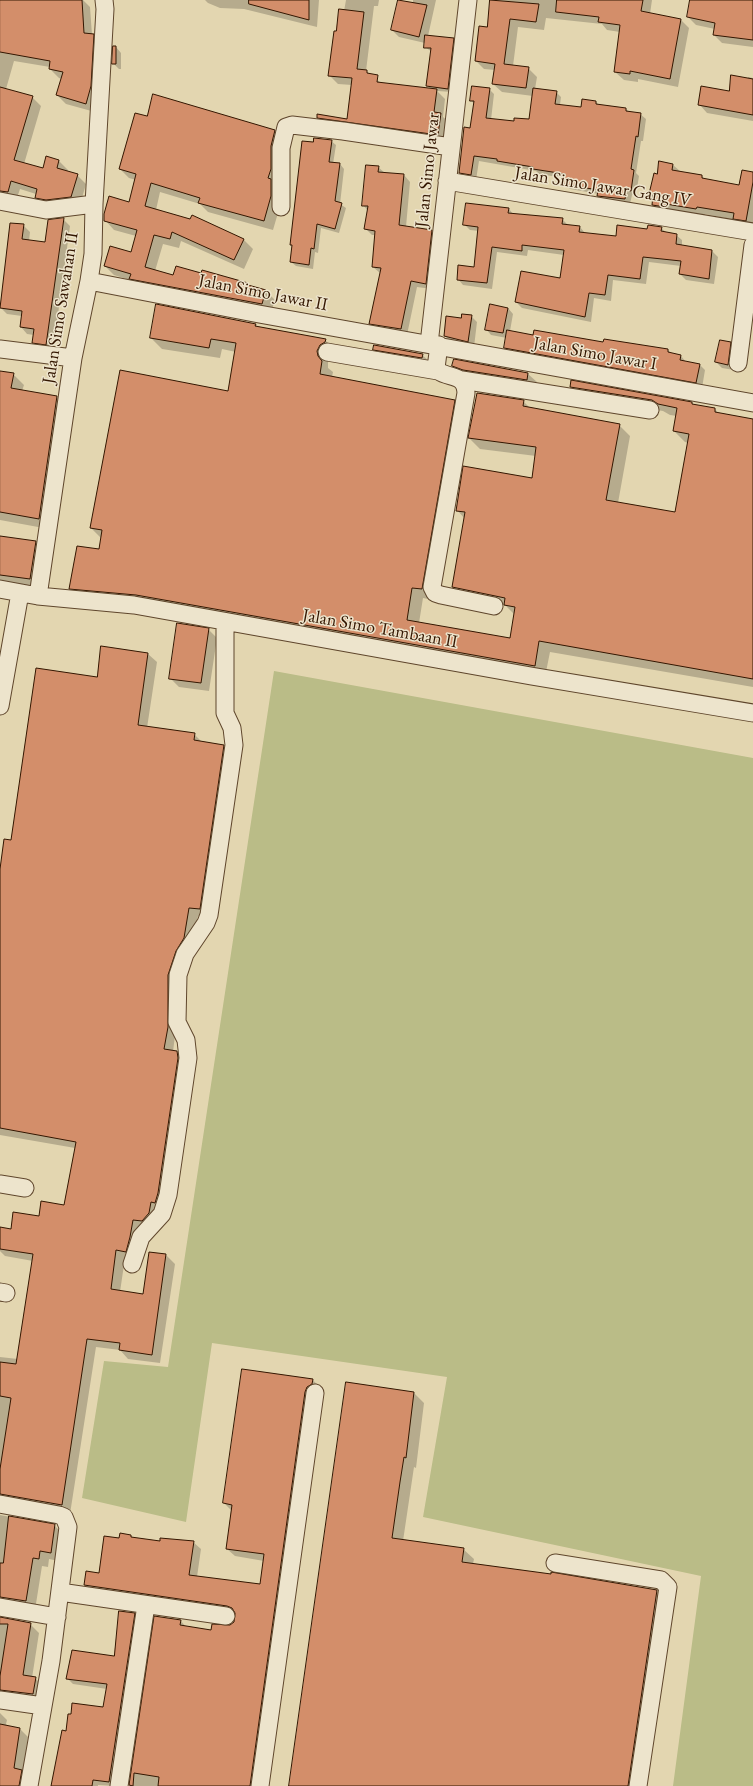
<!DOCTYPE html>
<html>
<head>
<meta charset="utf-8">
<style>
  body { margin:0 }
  canvas { display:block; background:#e3d6b0 }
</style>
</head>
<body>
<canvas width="753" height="1786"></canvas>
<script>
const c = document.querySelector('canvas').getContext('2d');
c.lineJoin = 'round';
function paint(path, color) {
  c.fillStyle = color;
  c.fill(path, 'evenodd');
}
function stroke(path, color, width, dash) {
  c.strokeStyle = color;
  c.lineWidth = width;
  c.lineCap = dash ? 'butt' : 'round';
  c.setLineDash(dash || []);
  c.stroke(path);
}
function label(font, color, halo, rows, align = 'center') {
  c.font = font + ' "EB Garamond",serif';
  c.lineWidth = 3;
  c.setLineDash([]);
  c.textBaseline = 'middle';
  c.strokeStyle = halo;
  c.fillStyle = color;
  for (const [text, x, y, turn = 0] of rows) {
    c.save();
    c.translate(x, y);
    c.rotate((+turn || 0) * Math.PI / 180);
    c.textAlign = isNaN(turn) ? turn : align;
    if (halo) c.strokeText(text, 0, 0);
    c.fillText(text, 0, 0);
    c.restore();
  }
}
paint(new Path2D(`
  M274,671L753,758V1786H673L701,1576L423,1517L447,1377L212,1343L186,1522L82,1498L104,1361L168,1367Z`), '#babc87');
paint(new Path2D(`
  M0,0H83L90,7L92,35L102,44L95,112L66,104L57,95L62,79L59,78L50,69V67L14,61L6,89L32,97L41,106L24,164L44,169L59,161L68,170L67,172L77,175L86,184L80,205L45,206L36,197V194L20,189L16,201L0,205Z
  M205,0H319L317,27L244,9L220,8L208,3Z
  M346,0H379L378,6H374L366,71L381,83L431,90L428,86L432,52L425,47V43L399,37L392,30L413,10V0H436L428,36L453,39L457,44L452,92L437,91L445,99L443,117L449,122L446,143L326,126L318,117L348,120L352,85L338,84L329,75L337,32L344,11Z
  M491,0H652L650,14L681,20L689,28L678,87L638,79V82L624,80L615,72L620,32L607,30L602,24L546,18L544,30L518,27L513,66L528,68L537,77L535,89L556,92L561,97L560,105L582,108L596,102L599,105L626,109L630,113L640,114L646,119L643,141H641L636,173L639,176L636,195H632L630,204L604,201L599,194L570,189L564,184L565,178L539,174L536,171L479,161L476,180L465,178L460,172L471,129L474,104L471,100L489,89L494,94L491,120L515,123L530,120L533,96L502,92L493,84L495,70L484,69L476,61L488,28Z
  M691,0H753V47L722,43L714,35L715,29L696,25L688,17Z
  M116,47L121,53V69H119L113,63Z
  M748,77L753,78V121L707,113L699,104L729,92L748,79Z
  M148,117L274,131L284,140L280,206L273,230L208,212L200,204L160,192L156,210L244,240L253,249L244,269L181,241L179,248L163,244L155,271L174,276L266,291L275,300L271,313L140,288L133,281L114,275L105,266L131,254L136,236L114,230L105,220L130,203L136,180L129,178L120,169Z
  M331,141L336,145L333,164H340L344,169L340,204L346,208L339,233L321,228L318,253L315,252L313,269L296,266L291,262L293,246L291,244L314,144Z
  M673,165L681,172L702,176L705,180L740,186L753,173V229L743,226L736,220L705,214L704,217L661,213L653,205L654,197L651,194L657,175Z
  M378,167L385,173L404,175L410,182L406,227L431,231L438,237L432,289L417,287L407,335L376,330L370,323L380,273L373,267L375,235H372L365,228L368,211L363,205Z
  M509,209L514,215L562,219L568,225L580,227L585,233L617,238L661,228L667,233L676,235L682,240V246L712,251L718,257L714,284L686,280L680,274L681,266L649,262L646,284L613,280L611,301L594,298L591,322L522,308L516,302L561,279L564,255L528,250L527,256L497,252L492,289L463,285L458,279L474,268L479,231L470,230L464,224Z
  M63,219L70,226L53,351L40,349L33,342L34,335L27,334L21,327L22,316L7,314L0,307L23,225L30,232L29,241L46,243Z
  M157,305L256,325L259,328L325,340L336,351L330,356L328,362V368L333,372L332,377L454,401L465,412L433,600L423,598L419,623L511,639L515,615L506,606L464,598L453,587L465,519L457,510L533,479L536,456L480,449L469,438L478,394L523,401L531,409L619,425L630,436L618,503L676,513L688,443L685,442L674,431L677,416L670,415L663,411L582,398L571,387L692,403L694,406L715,409L719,414L753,420V687L550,652L545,677L81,599L70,589L100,550L101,538L91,528L229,392L236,352L222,349L220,358L162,349L151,338Z
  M508,308L513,314L510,331L534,336L668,350L672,354L681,356L686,362L700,365L705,370L702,388L510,353L505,348L507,338L491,335L486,329Z
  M471,316L477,322L474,347L451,342L445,336L462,319Z
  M730,343L736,348L734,370L722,368L716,362Z
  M374,349L422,355L428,360L427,363L380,355Z
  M454,360L528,374L537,382L536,388L462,374L453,366Z
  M0,373L13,374L24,385L22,391L57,397L67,408L49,529L0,520Z
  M0,537L36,542L44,550L39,587L0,581Z
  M208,629L217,638L209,691L179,687L170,678Z
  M102,647L148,654L157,662L147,728L194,734L203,743L223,746L232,754L208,917L198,916L192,947L184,960L173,1052H177L186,1061L167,1202L134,1260L125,1258L120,1292L144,1295L150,1253L166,1255L175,1264L160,1363L128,1359L120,1350L96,1347L70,1514L0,1509V1357L18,1359L33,1261L5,1256L0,1251V1228L12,1230L65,1206L75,1148L0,1135V876L12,841L98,678Z
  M242,1370L313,1380L320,1388L258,1786H130L155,1617L180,1620L187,1628L212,1631L230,1626L235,1622L236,1613L93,1593L85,1585L99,1574L120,1539L131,1536L134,1538L161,1542H193L201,1549L197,1577L261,1585L264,1561L235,1556L227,1549L231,1510L224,1503Z
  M347,1384L414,1393L424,1403L416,1468L414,1467L403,1541L463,1549L474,1559L473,1564L552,1575V1573L657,1591L667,1602L639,1786H290Z
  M0,1515L54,1525L63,1534L59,1561L49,1559L48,1567L42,1566L35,1610L0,1611Z
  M134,1614L140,1619L115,1786L98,1785V1786H53L67,1732L104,1709L107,1689L73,1684L67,1678L115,1657Z
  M0,1618L30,1624L39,1633L32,1678H35L44,1687L41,1703L0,1704Z
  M0,1713L7,1720L6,1724L8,1727L20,1729L28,1737L23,1772L29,1786H0Z`), '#0003');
const building = new Path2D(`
  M0,0H82L84,33L94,34L91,86L86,104L56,95L63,72L49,69L50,61L0,52Z
  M249,0H309V20L249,4Z
  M398,0L427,5L419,37L391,30Z
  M490,0L539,4L536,22L510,19L504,64L529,67L526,88L492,84L495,64L475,61L479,26L487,27Z
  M557,0H643L641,11L681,19L670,79L630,71V74L614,72L620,25L598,22L599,17L556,12Z
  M690,0H753V40L713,35L715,23L687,17Z
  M339,9L364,12L357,69L367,70V73L378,75L377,82L437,89L434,112L441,113L438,135L317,118V114L347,119L352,78L328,76L334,31H336Z
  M425,35L454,38L448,89L426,86L431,48H424Z
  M113,46H116V64H112Z
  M731,75L753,79V115L698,105L701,86L729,91Z
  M472,86L490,88L486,118L514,121V118L529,119L533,88L557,91L555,104L581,107L582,99L596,101V104L626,108V111L641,113L638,137L636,136L631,169L634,170L631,191L627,190L625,199L597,196L598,190L563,184L565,174L533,169V167L497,161V159L474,156L471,175L459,173L464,127L470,128L474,101H470Z
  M0,87L33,96L14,160L43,168L46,156L59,160L57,168L78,174L71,197L46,200L35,198L37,189L11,181L8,192L0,191Z
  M153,94L275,130L271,146V169L268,178L271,179V196L264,221L198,203L200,198L151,183L145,206L190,219L192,215L244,239L234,260L172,232L170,239L154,235L145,267L173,275L176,266L201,273L202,270L248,283V285L266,290L262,304L129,279L131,274L104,266L110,246L131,252L137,230L104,221V214L109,196L129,202L136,174L119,169L135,113L147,116Z
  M314,138L332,140L329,162L340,163L335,201L342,203L335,229L317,224L314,249L311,248L309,265L290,262L292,245H290L302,141L313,142Z
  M659,161L673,164L672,170L702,175V178L739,185L742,170L753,172V182L746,221L733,219L734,213L697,207L696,209L666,204L665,207L652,205L653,195L649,194L654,173L657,174Z
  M366,165L379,166L378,172L404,174L399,225L432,230L426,284L411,281L401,329L369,324L381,268L372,267L375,231L364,229L368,206H362Z
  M466,203L509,208L508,213L563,218L562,224L580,226L579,232L616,236L617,225L647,229L648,225L662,227L661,231L677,234L676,244L712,250L709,279L679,274L681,261L643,257L640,279L608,275L605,295L589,293L585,317L515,302L521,271L560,278L564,250L522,245V251L492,247L487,283L457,280L458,265L474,267L478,227L463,225Z
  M64,218L46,345L32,343L34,329L20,327L22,311L0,308L10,223L24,224L22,239L45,242L48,220Z
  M156,304L256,324L255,326L326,339L325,342L320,345L317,351L318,356L322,361L320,374L455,400L422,589L412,588L407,620L510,638L515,607L504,605L505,598L452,587L465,512L456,511L463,466L532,478L536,447L468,438L477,393L524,400L523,406L620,424L606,500L675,512L689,434L673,431L677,408L658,404L652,400L570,387L571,380L692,402V404L715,408V412L753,419V679L539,641L535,666L136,595L69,589L77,546L99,549L102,530L90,528L120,370L228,391L236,343L211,339L209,348L150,338Z
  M490,304L508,308L503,333L485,330Z
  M462,314L472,315L468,342L444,336L446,316L461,318Z
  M507,330L533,335L534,330L603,342L604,339L668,349V352L681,355L680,360L700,364L696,383L504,348Z
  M720,340L731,342L728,365L715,362Z
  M374,345L423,354L422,358L373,350Z
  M454,359L528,373L527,380L463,370L452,366Z
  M0,371L14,373L11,388L57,396L39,519L0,512Z
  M0,536L36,541L30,579L0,575Z
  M177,623L209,628L201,683L169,679Z
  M101,646L148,653L138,725L195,733L194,740L224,745L200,909L189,908L184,938L176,951L168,975V1027L164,1049L177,1051L178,1058L158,1193L155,1203L151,1202L149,1213L142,1221L133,1220L130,1237L126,1252L116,1250L111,1289L143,1294L149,1252L166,1254L152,1355L119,1350L120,1343L87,1339L62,1505L0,1494V1469L11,1398L0,1396V1362L16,1364L33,1254L0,1249V1227L11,1229L13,1212L39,1216L41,1201L64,1205L76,1142L0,1128V869L4,839L11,840L36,668L97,677Z
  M242,1369L313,1379L312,1384L307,1387L305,1392L250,1786H158L159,1777L134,1773L133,1786L129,1785L154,1616L181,1620L180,1625L211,1630L212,1624L230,1625L234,1622L235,1613L232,1608L227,1606L84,1585L86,1571L99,1573L104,1536L119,1538L120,1533L131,1535V1537L160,1541V1538L194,1541L189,1575L260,1584L264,1554L226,1549L232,1505L223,1503Z
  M346,1382L414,1392L406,1458L404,1457L400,1482L392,1538L464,1548L462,1562L551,1574V1572L657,1590L628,1786H289Z
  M9,1516L55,1524L51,1553L40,1551L39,1559L33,1558L26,1601L0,1597V1563H3Z
  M119,1611L135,1613L109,1782L93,1780L92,1786H51L62,1730L66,1731L68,1714H71L72,1703L103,1707L107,1684L66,1679L72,1650L114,1656Z
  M0,1617L31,1623L23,1675L36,1677L33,1694L0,1690V1676L8,1624H0Z
  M0,1724L20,1728L14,1768L22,1770L19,1786H0Z`);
paint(building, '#d38e6a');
stroke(building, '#331600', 1);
const minor = new Path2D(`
  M447,181L753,232
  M0,201L46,210L94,204
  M281,207V148L286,127L292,125L343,131L451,147
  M89,281L259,314L753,403
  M429,344L468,0
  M439,345L436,368L438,371C451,379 465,374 466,393L432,587L435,593L441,595L494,606
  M0,349L73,358
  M327,352L438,371
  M738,363L753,245
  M462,380L650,410
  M0,589L38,596L134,605L531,676L753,713
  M38,596L73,358L89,281L93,254L94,204L105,9L104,0
  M0,706L20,593
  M0,1184L25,1188
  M132,1264L141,1237L162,1214L168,1195L188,1058L186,1040L177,1022L178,975L185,954L206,923L209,915L234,745L232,728L225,713V622
  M0,1292L6,1293
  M0,1504L59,1515L64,1517L68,1527L51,1661L29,1786
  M555,1563L661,1580L668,1587L638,1786
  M60,1592L226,1616
  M0,1607L57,1617
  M0,1700L43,1706
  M119,1786L146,1605
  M260,1786L315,1393`);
stroke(minor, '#5f462c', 19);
stroke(minor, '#ede4cc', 17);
label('18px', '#331600', '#ede4cc', [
  ["Jalan Simo Jawar",428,170,-84],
  ["Jalan Simo Jawar Gang IV",603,187,9],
  ["Jalan Simo Jawar II",263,293,11],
  ["Jalan Simo Sawahan II",61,308,-81],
  ["Jalan Simo Jawar I",595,354,10],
  ["Jalan Simo Tambaan II",380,629,10]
]);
</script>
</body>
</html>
